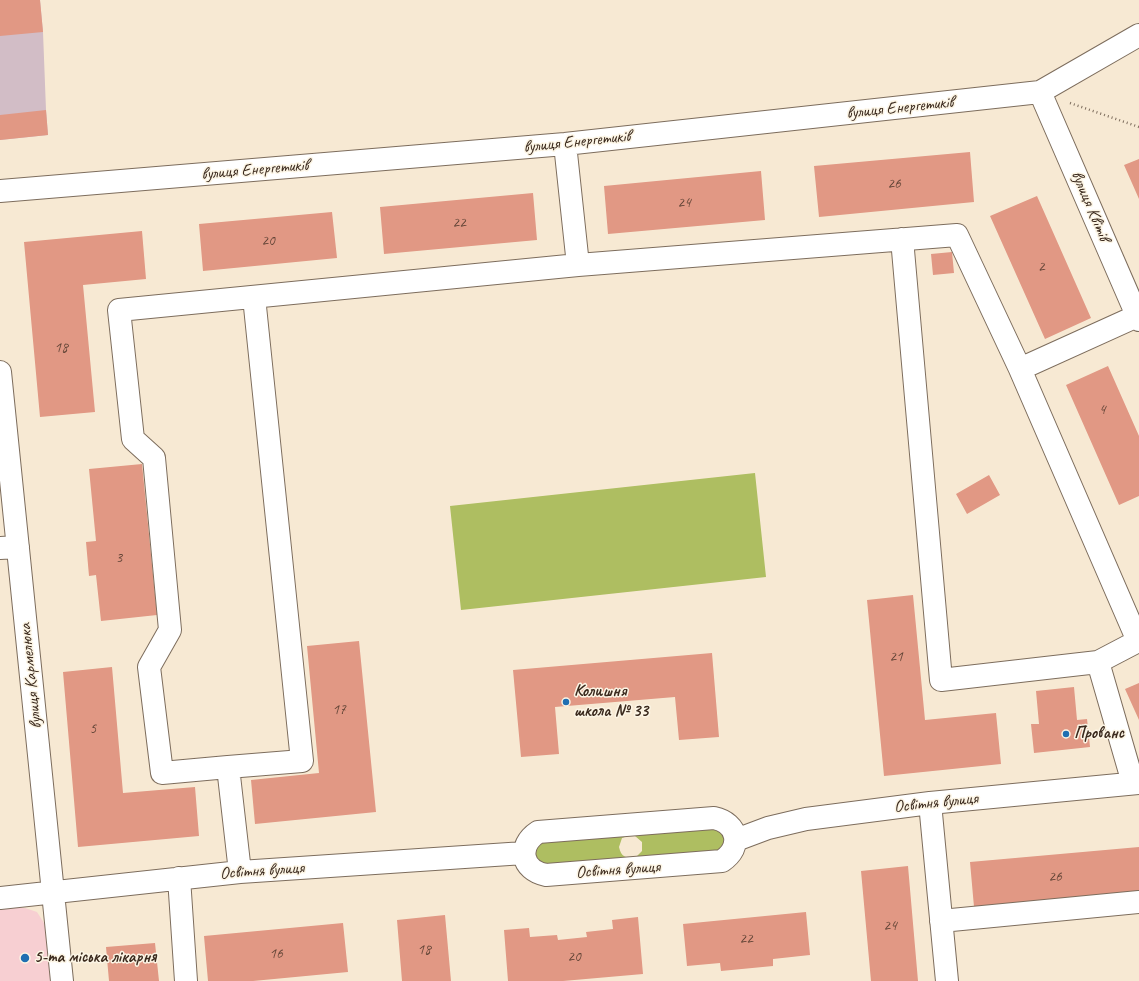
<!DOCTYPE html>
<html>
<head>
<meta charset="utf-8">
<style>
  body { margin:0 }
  canvas { display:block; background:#f7e9d3 }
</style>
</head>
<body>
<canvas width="1139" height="981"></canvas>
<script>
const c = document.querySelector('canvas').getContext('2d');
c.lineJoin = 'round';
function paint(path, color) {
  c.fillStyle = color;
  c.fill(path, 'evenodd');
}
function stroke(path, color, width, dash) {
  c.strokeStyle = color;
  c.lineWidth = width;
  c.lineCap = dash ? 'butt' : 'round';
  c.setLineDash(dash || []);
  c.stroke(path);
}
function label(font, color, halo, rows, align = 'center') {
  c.font = font + ' Caveat,sans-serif';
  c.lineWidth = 3;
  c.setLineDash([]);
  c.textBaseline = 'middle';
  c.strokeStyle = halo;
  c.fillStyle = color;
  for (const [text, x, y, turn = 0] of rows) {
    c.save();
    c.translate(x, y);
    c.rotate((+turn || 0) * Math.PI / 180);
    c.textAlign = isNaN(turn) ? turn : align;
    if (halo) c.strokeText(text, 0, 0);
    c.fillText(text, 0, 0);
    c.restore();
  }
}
paint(new Path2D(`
  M12,908H25L37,912L44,923L48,936L52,981H0V909Z`), '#f7cfd2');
paint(new Path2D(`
  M0,0H40L43,32L46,110L48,135L0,140Z`), '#d2bdc6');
paint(new Path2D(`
  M755,473L766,577L461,610L450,506Z
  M714,825L724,829V851L547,868L536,864V842ZM631,835L635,836L642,842V851L635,858C626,858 621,857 619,847L622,838Z`), '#aebe61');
paint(new Path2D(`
  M0,0H40L43,32L0,36Z
  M46,110L48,135L0,140V115Z
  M970,152L974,202L819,217L814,166Z
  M1139,159V199L1124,165Z
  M761,171L765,220L608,234L604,186Z
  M533,193L537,240L384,254L380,207Z
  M1037,196L1091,318L1045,339L990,216Z
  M332,212L337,258L203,271L199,224Z
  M142,231L146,279L83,285L95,412L40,417L24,242Z
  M952,252L954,273L933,275L931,254Z
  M1108,366L1139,436V496L1119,505L1066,385Z
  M142,464L157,615L101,621L96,575L89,576L86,542L96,541L89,469Z
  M989,475L1000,495L967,514L956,494Z
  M913,595L925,720L996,713L1001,764L884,776L867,600Z
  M359,641L376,812L255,824L251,780L319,773L307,646Z
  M712,653L719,737L679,740L675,697L555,707L559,754L521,757L513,670Z
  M112,667L123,793L195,787L199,836L78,847L63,672Z
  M1139,683V720L1125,689Z
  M1074,687L1077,720L1087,719L1090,747L1034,753L1031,724H1039L1036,691Z
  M1139,847V892L974,907L970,862Z
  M908,866L918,981H871L861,871Z
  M806,912L810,955L773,959V966L721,971L720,963L687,966L683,924Z
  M445,915L451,981H402L397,920Z
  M638,917L643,974L563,981H508L504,930L529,928L530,937L557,935L558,940L587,937L586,932L613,929L612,920Z
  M343,923L348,972L253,981H208L204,936Z
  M155,943L159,981H109L106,947Z`), '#e19884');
const minor = new Path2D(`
  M1040,92L1139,320
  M565,144L578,265L957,235L1020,369
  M0,191L565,144L1040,92L1139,35
  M902,239L941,680L1098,662
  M0,372L62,981
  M0,548L18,547
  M228,767L302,761L254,297
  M1133,783L1098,662L1138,641L1020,369L1137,316
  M930,803L947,981
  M714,818C738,823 743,847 722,861L546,875C521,870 517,846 538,832Z
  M736,840L768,828L806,819L930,803L1139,783
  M240,872L228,767L162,773L149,667L170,630L154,458L133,439L119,310L578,265
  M179,878L186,981
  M0,898L240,872L524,853
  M941,921L1139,902`);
stroke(minor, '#7d6d5d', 24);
stroke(new Path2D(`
  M1070,103L1139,127`), '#7d6d5d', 2.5, [1, 3]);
stroke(minor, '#fff', 22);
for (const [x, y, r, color] of [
  [566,702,4,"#1f6fb2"],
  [1066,734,4,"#1f6fb2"],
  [25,958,5,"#1f6fb2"]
]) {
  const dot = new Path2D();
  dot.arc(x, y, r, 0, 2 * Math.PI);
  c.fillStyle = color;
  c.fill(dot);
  stroke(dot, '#fcf5e5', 1.5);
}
label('15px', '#644638', null, [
  ["26",894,184],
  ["24",684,203],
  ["22",459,223],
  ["20",268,241],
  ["2",1041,267],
  ["18",61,348],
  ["4",1102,410],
  ["3",119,558],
  ["21",896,657],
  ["17",339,710],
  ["5",93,729],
  ["26",1055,877],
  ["24",890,926],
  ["22",746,939],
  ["18",424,950],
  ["16",276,954],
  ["20",574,957]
]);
label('17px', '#3b2a1e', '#fcf5e5', [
  ["вулиця Енергетиків",900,108,-6],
  ["вулиця Енергетиків",577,142,-6],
  ["вулиця Енергетиків",255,170,-5],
  ["вулиця Квітів",1090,206,67],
  ["вулиця Кармелюка",31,676,-96],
  ["Освітня вулиця",936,803,-6],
  ["Освітня вулиця",618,870,-4],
  ["Освітня вулиця",262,871,-4]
]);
label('bold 17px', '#3b2a1e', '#fcf5e5', [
  ["Колишня",574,692],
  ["школа № 33",574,712],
  ["Прованс",1074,734],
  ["5-та міська лікарня",34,958]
], 'left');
</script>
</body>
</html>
